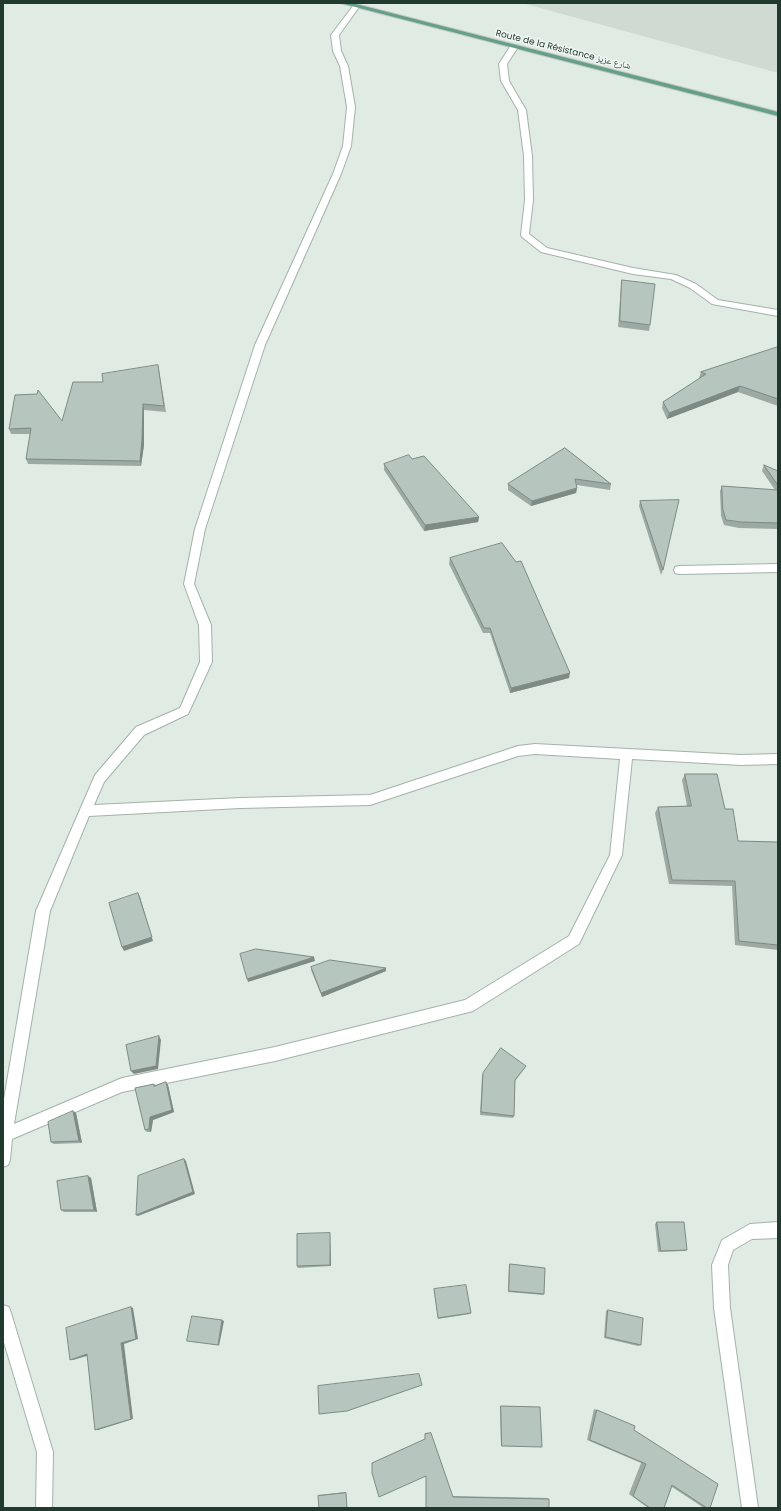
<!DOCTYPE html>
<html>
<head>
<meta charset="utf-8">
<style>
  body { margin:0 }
  #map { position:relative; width:781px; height:1511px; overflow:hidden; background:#e0ebe4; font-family:Poppins,sans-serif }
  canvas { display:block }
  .frame { position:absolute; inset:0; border:4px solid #213a30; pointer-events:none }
</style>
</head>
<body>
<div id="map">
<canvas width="781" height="1511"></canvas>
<div class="frame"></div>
</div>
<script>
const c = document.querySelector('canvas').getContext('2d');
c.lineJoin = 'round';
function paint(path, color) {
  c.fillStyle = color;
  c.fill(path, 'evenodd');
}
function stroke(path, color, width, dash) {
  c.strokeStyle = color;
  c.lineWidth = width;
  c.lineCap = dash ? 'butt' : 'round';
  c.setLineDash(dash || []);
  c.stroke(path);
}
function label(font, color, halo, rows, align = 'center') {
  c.font = font + ' Poppins,"Noto Naskh Arabic",sans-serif';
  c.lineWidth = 3;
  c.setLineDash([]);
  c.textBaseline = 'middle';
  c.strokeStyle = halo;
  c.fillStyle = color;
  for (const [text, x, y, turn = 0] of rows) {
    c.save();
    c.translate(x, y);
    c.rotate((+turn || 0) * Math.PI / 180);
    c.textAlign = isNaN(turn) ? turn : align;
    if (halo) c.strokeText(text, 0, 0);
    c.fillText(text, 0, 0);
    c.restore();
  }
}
paint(new Path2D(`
  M522,3H778V73Z`), '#cfdad3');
const minor = new Path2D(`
  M355,5L359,7L339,35L341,51L348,66L355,107L351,146L341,174L265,345L205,529L194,584L211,625L212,662L188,714L144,735L104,782L94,805L240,798L370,795L518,746L535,744L741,755L778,754V764L741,765L632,759L622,855L579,944L473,1011L275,1061L122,1092L12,1139L10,1160L8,1165L3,1167V1105L36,911L95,775L136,727L180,708L200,662L199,625L184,584L195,529L255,345L333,174L343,146L347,107L340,66L333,51L331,35L353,6ZM535,754L620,759L610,855L569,936L465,1000L275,1047L122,1078L14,1124L50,911L89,816L240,808L370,805L518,756Z
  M511,45H517L518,47L507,64L509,81L526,110L532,156L533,200L529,234L547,248L633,268L676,275L696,284L718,300L778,310V316L712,304L690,288L671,279L633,274L541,252L522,237L521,235L525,200L524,156L518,110L501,81L499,64Z
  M778,564V572L679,574L675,573L674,570L675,567L679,566Z
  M778,1222V1238L752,1239L733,1250L728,1265L730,1308L758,1508H742L714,1308L712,1265L722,1240L750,1224Z
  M3,1305L9,1307L11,1313L53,1452L52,1508H36L37,1452L3,1339Z`);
const primary = new Path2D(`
  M340,3H352L778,112V116Z`);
stroke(minor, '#a3b2aa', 2);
stroke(primary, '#c1c8c5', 2);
paint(minor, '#fff');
paint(primary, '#669f88');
paint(new Path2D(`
  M622,280L650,325L649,331L618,327L621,286Z
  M778,347V406L738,392L667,419L662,408L663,402L700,379L699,378L701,372Z
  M158,365L166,412L144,410V445L141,466L28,464L26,459L30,434H11L9,429L62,421L103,382Z
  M565,448L611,484L610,490L577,485V488L576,493L531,506L508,490V484Z
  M412,459L479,517L478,522L424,531L384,470V464Z
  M764,465L778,471V529L739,528L724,525L721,516L720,491L722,486L775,490L762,471Z
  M640,501L663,570L661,575L639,506Z
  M450,558L569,678L510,693L490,633H483L449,564Z
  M685,774L725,809L738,841L778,842V950L735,945L732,886L669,884L655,813L658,807L687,806L682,780Z
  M311,967L386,971L322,997L311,970Z
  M526,1066L524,1069L515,1081L514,1116L513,1118L480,1115L482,1076L483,1073Z
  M166,1082L168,1085L174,1112L153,1120L151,1132H147L145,1130L154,1084L155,1085Z
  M73,1111L76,1113L82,1143L54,1144L51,1142Z
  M88,1176L91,1178L97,1212H64L61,1210Z
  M657,1222L687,1250L685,1251L658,1252L655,1224Z
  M330,1234L331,1266L298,1268L297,1266Z
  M510,1264L544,1294L543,1295L508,1292L509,1265Z
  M434,1289L471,1313L470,1314L438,1319L434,1290Z
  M608,1310L641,1345L638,1346L604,1338L606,1311Z
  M500,1406L540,1407L502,1446L501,1445Z
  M594,1409L597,1410L634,1430L710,1508H704L672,1487L664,1508H648L629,1494L641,1463L587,1440Z
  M430,1433L452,1496L547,1498L549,1499V1508H426V1476L372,1463L425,1439V1434Z
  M346,1492L347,1508L318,1496L319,1495Z`), '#9da9a3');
paint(new Path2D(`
  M740,386L738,392L667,419L669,413Z
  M143,404L144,410V445L141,466L140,461Z
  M577,488L576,493L531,506L532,501Z
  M479,517L478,522L424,531L425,525Z
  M570,673L569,678L510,693L511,688Z
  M138,893L140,897L153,941L124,951L122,947Z
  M314,957L315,961L248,982L247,979Z
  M386,968V971L322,997L321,993Z
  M159,1036L161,1040L158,1069L134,1074L131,1071Z
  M166,1082L168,1085L174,1112L153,1120L151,1132L149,1129L150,1117Z
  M73,1111L76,1113L82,1143L79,1141Z
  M184,1159L186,1161L195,1194L138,1216L136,1215Z
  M88,1176L91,1178L97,1212L94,1210Z
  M330,1233V1234L331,1266L330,1265Z
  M131,1307L133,1308L138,1339L124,1344L133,1419L98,1430H95L121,1343Z
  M222,1320L224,1321L219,1346L218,1345Z
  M87,1354L90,1355L73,1360H70Z`), '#7f8a84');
const building = new Path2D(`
  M622,280L655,284L650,325L620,321Z
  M778,347V399L740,386L669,413L663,402L706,374L701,372Z
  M158,365L164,406L143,404L142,439L140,461L26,459L31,428L9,429L15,395L37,394L38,390L62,421L73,382H103L102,374Z
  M565,448L611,484L575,479L577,488L532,501L508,484Z
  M409,455L412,459L424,456L479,517L425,525L384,464Z
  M764,465L778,471V485Z
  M722,486L778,490V523L741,522L726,520L723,510Z
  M679,500L663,570L640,501Z
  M502,543L516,562L521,561L570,673L511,688L490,628H484L450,558Z
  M685,774H717L725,809H733L738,841L778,842V945L739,941L735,881L672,880L658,807L691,806Z
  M138,893L152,937L122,947L109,903Z
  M256,949L314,957L247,979L240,954Z
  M330,960L386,968L321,993L311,967Z
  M159,1036L156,1066L131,1071L126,1045Z
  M501,1048L526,1066L515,1080L514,1116L481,1112L483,1073Z
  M166,1082L172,1110L150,1117L149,1129L145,1130L135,1088L154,1084V1086Z
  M73,1111L79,1141L51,1142L48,1122Z
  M184,1159L193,1192L136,1215L138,1176Z
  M88,1176L94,1210H61L57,1181Z
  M657,1222H684L687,1250L661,1251Z
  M330,1233V1265L297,1266V1234Z
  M510,1264L545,1268L544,1294L509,1291Z
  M466,1285L471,1313L438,1318L434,1289Z
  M131,1307L136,1339L121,1343L131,1419L95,1430L87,1354L70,1360L66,1328Z
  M608,1310L643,1318L641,1345L606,1337Z
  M192,1316L222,1320L218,1345L187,1341Z
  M419,1374L422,1385L347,1411L319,1414L318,1386Z
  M501,1406L540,1407L542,1447L502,1446Z
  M597,1410L635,1426L634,1430L718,1484L710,1508H707L672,1485L664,1508H650L633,1496L646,1464L590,1440Z
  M431,1433L453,1497L549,1499V1508H426V1476L379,1497L372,1473V1463L425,1439V1434Z
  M346,1493L347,1508H319L318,1496Z`);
paint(building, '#b6c5bd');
stroke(building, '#7f8a84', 1);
label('9px', '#213a30', '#f1f7f3', [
  ["Route de la Résistance شارع عزيز",563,50,14]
]);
</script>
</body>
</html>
